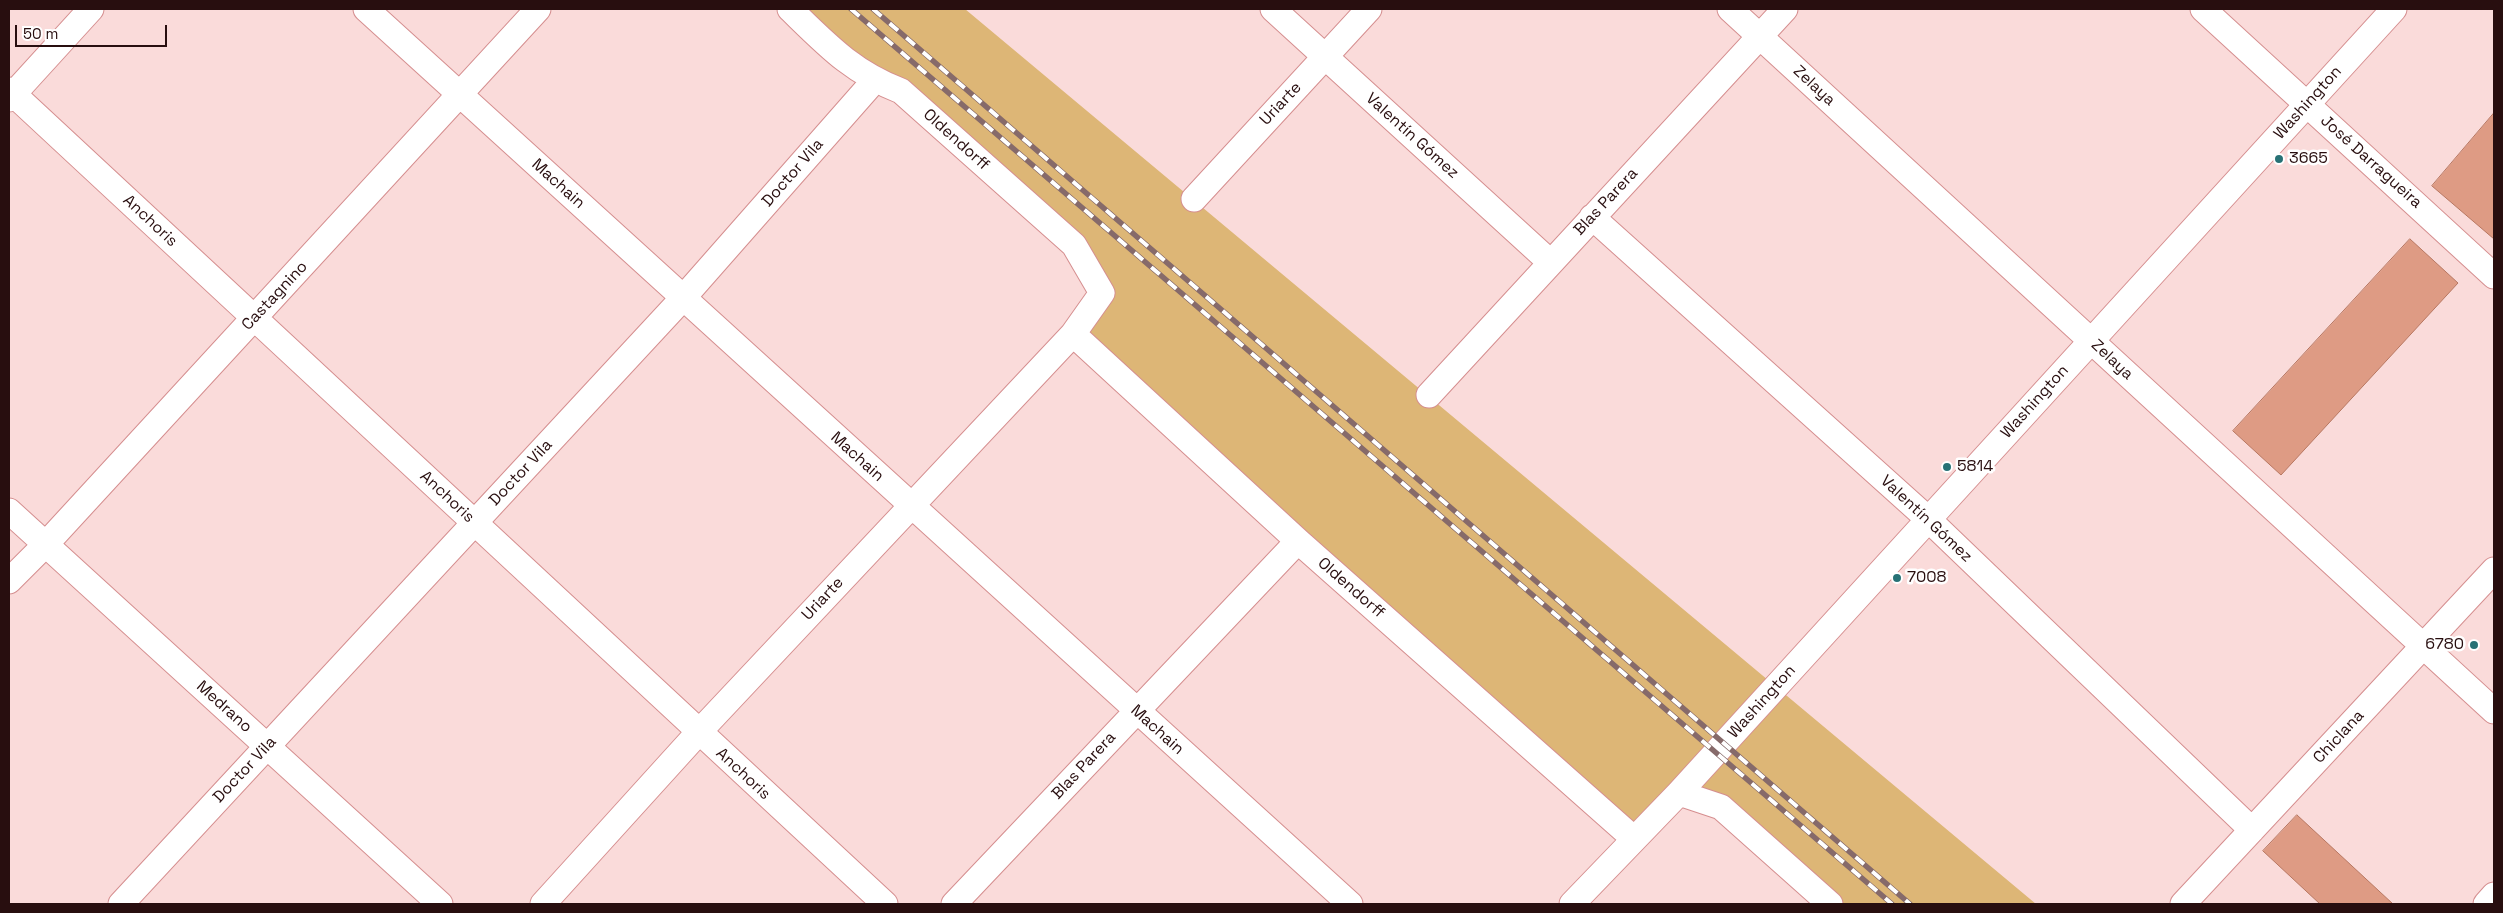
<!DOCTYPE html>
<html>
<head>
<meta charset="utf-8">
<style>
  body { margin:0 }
  #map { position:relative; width:2503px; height:913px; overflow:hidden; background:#fadbda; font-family:"Space Grotesk",sans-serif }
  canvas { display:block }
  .frame { position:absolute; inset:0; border:10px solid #280e0f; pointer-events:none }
  .scale { position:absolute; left:15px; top:25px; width:152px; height:22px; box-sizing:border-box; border:2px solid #280e0f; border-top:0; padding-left:6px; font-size:15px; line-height:18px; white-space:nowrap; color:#280e0f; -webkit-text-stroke:4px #fff; paint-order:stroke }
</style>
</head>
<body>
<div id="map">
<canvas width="2503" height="913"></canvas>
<div class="frame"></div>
<div class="scale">50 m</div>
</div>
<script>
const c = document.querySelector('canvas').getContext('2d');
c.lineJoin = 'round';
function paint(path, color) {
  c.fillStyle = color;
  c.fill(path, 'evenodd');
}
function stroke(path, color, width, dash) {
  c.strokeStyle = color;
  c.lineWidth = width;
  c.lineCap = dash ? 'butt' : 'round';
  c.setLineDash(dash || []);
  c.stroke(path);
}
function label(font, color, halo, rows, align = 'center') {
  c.font = font + ' "Space Grotesk",sans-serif';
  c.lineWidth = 5;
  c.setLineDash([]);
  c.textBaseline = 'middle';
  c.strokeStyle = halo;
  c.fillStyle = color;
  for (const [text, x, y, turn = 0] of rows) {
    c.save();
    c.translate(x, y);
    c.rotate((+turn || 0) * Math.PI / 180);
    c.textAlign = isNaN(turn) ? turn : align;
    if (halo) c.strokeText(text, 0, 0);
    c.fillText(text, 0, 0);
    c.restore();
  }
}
paint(new Path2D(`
  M790,9H965L2036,904H1830L1721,807L1679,793L1633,838L1073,334L1102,293L1074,245Z`), '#ddb676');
const building = new Path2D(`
  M2494,113V239L2432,186Z
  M2410,239L2458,283L2281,475L2233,431Z
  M2297,815L2393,904H2320L2263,851Z`);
paint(building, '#de9b84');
stroke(building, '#b77761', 1);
const minor = new Path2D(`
  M366,9L1350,904
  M1273,9L1550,262
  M1730,9L2494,711
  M2203,9L2494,276
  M9,90L885,904
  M9,99L91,9
  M1194,199L1369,9
  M1592,217L1928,519L2252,830
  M1073,334L1298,541L1633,838
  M1429,395L1785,9
  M9,511L440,904
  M9,581L46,544L538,9
  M1679,793L1721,807L1830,904
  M121,904L683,298L874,81
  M543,904L698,733L1073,334L1102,293L1074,245L901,91C852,72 827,45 790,9
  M954,904L1298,541
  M1572,904L1679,793L2394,9
  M2183,904L2494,570
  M2486,904L2494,895`);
stroke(minor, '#d58e8f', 27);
stroke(minor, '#fff', 25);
const rail = new Path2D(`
  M851,9L1892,904
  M873,9L1910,904`);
stroke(rail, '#866a6a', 5.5);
stroke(rail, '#fff', 4, [11]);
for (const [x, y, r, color] of [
  [2279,159,5,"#277175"],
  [1947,467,5,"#277175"],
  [1897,578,5,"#277175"],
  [2474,645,5,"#277175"]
]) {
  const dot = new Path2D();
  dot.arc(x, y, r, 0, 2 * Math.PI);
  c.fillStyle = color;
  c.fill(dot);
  stroke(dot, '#fff', 2);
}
label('16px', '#280e0f', '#fff', [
  ["Zelaya",1814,86,43],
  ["Washington",2308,103,-48],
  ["Uriarte",1281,104,-47],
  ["Valentín Gómez",1412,136,42],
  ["Oldendorff",956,140,42],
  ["José Darragueira",2371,162,42],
  ["Doctor Vila",793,173,-49],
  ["Machain",558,184,42],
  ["Blas Parera",1606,202,-47],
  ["Anchoris",150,221,43],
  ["Castagnino",275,296,-47],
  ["Zelaya",2112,360,43],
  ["Washington",2035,402,-48],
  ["Machain",857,457,42],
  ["Doctor Vila",521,473,-47],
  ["Anchoris",447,497,43],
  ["Valentín Gómez",1926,519,43],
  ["Oldendorff",1351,588,41],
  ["Uriarte",823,599,-47],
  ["Washington",1762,702,-48],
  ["Medrano",224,707,42],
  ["Machain",1157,730,42],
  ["Chiclana",2339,737,-47],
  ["Blas Parera",1084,766,-47],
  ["Doctor Vila",245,770,-47],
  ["Anchoris",743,774,43]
]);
label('16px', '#280e0f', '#fff', [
  ["3665",2289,159],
  ["5814",1957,467],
  ["7008",1907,578],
  ["6780",2464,645,"right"]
], 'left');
</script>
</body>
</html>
